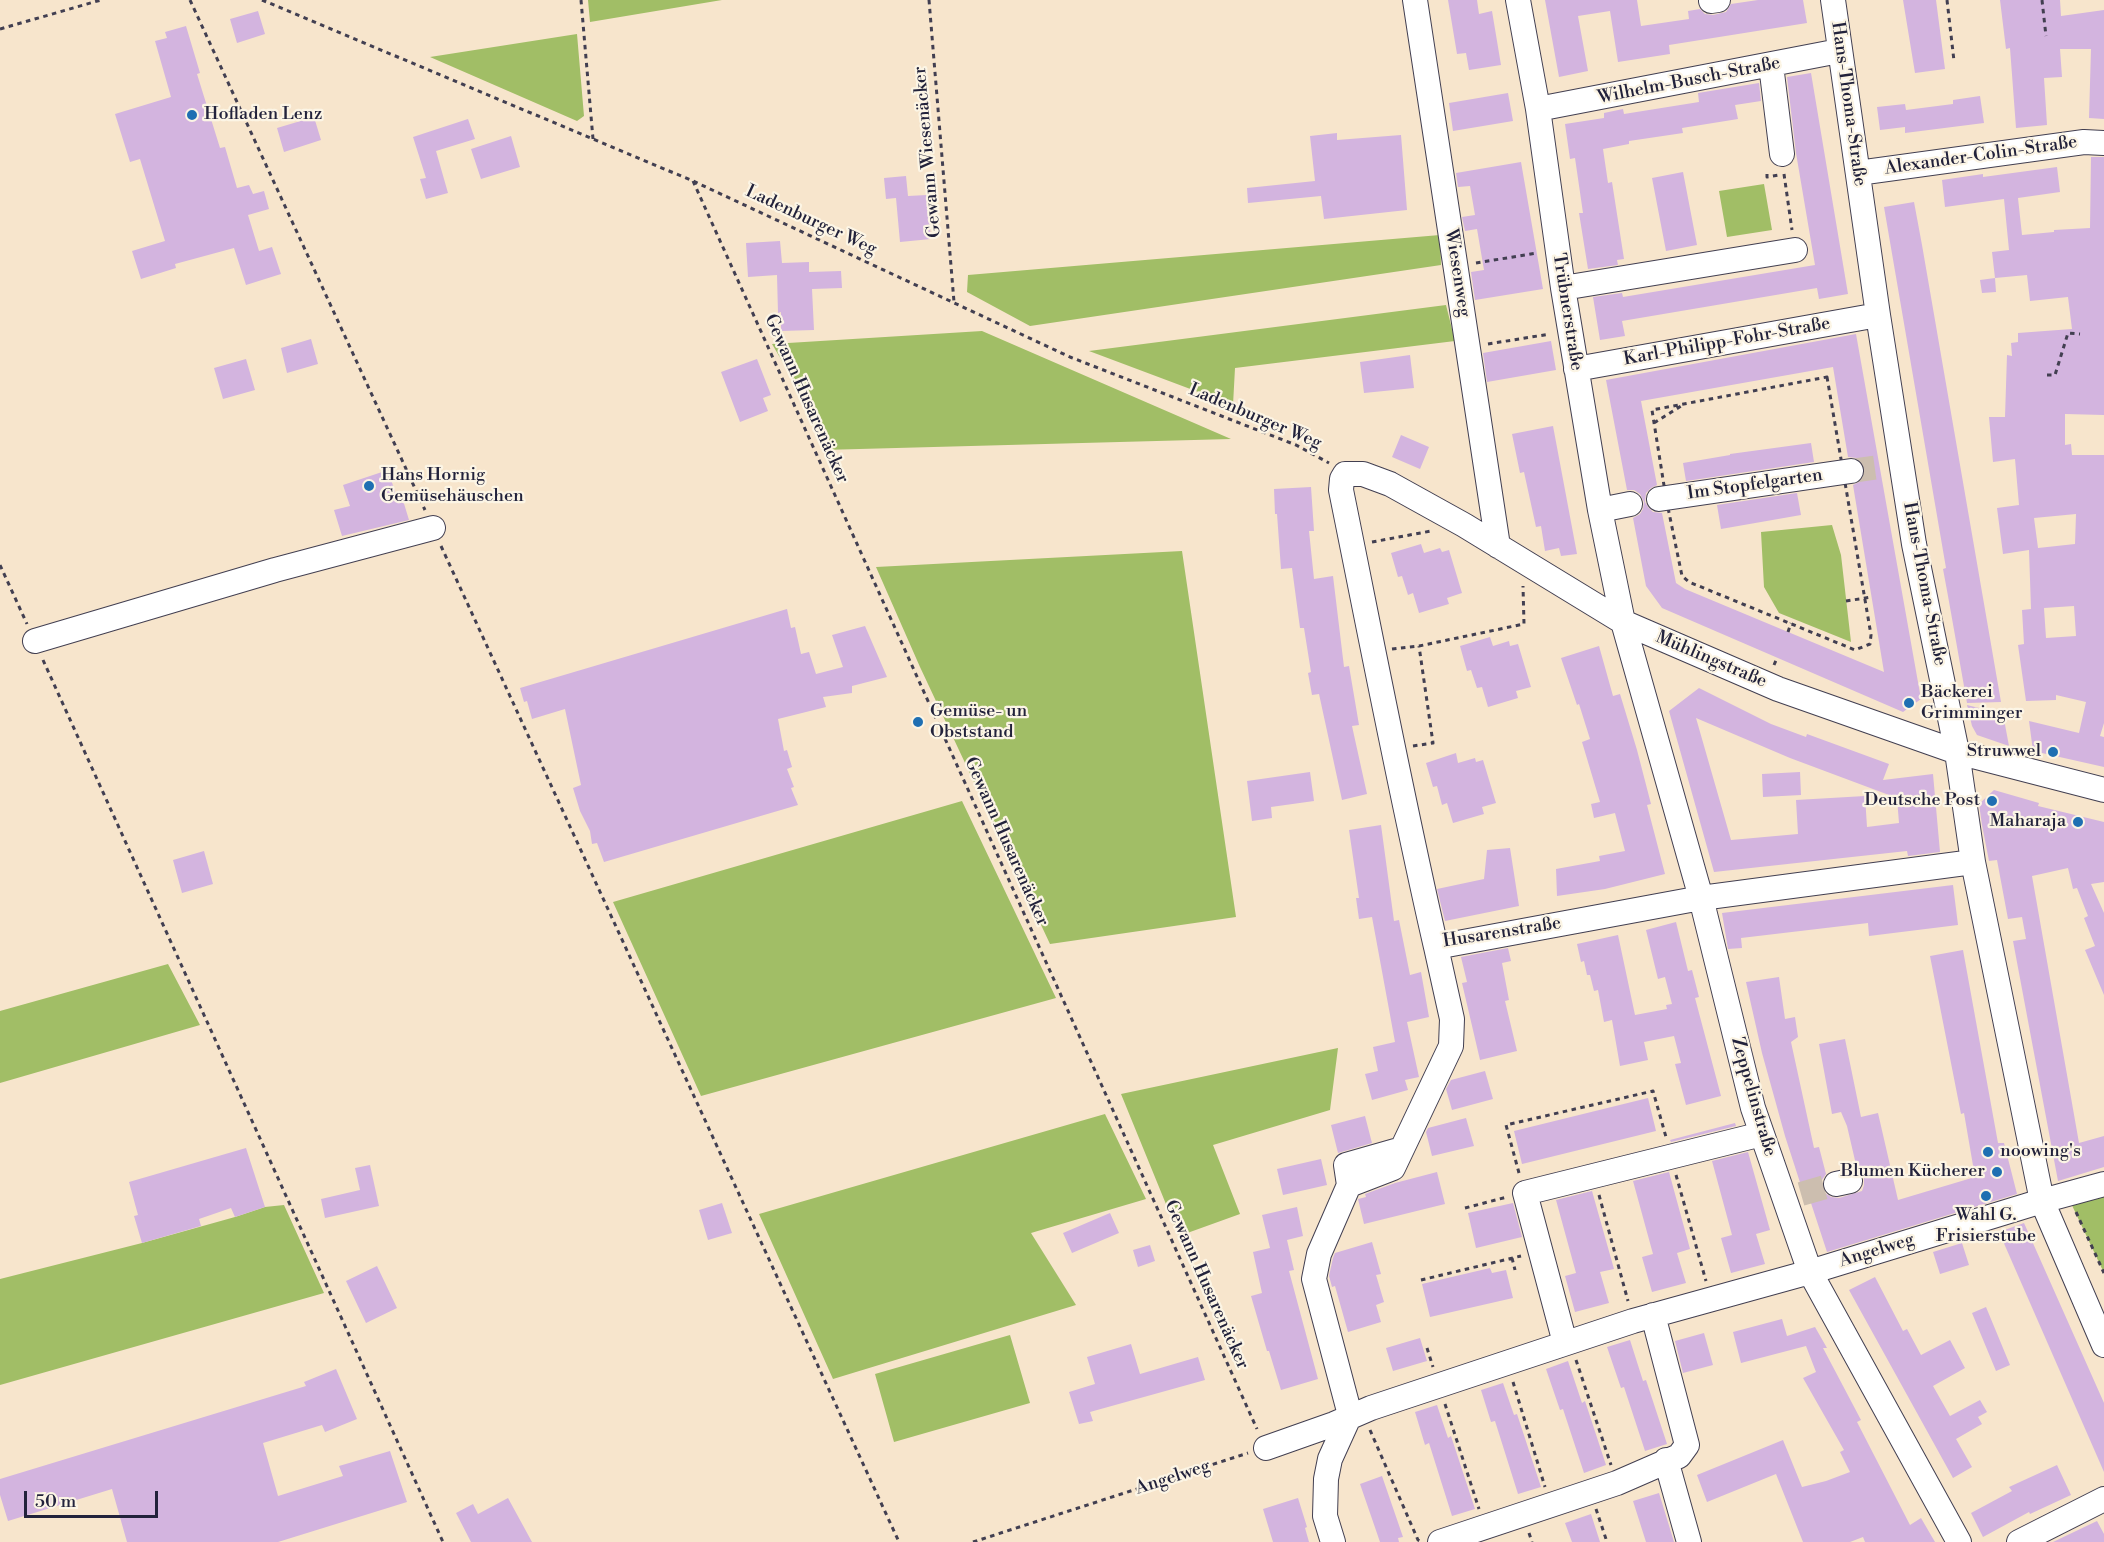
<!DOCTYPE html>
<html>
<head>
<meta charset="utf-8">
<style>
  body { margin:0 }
  #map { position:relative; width:2104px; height:1542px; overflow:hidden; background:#f7e5cc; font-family:"Libre Bodoni",serif }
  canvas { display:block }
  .scale { position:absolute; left:24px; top:1491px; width:134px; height:27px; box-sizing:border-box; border:3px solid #22223b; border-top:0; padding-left:8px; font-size:18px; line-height:21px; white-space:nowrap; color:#22223b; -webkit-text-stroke:4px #fcf5e5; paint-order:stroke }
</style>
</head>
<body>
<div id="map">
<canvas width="2104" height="1542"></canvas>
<div class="scale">50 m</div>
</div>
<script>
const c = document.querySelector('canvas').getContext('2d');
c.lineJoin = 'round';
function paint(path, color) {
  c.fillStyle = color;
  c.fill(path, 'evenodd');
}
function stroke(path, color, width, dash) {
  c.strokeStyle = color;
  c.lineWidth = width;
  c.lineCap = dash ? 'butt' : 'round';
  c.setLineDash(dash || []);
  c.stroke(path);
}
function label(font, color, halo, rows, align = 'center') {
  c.font = font + ' "Libre Bodoni",serif';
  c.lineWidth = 4.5;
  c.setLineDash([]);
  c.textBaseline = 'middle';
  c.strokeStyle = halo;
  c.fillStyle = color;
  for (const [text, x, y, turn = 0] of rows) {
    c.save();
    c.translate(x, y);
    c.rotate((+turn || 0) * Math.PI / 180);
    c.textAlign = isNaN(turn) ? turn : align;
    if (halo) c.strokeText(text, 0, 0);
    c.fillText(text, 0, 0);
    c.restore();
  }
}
paint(new Path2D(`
  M588,0H722L590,22Z
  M577,34L584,116L577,121L430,57Z
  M1764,184L1772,230L1727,237L1719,191Z
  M1440,235L1441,265L1030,326L967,292L968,275Z
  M1446,305L1455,341L1235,368L1233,405L1089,351Z
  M982,331L1231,439L822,450L798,388L772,344Z
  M1832,525L1841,555L1851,642L1779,613L1764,587L1761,532Z
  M1182,551L1236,917L1050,944L920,667L876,567Z
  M962,801L1056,998L701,1096L613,902Z
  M168,964L200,1025L0,1083V1011Z
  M1338,1048L1330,1110L1213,1145L1240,1214L1179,1236L1121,1094Z
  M1105,1114L1146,1199L1031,1233L1076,1305L833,1379L759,1214Z
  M2104,1188V1273L2069,1199Z
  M284,1205L324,1293L0,1385V1279L142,1243L235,1217L265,1207Z
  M1010,1335L1030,1403L894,1442L875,1374Z`), '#a1be66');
paint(new Path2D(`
  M1448,0H1477L1479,14L1492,11L1501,65L1469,70L1466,53L1457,54Z
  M1545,0H1637L1641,26L1689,19L1688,11L1700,9L1705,14L1713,15L1726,12L1731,4L1758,0H1803L1807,23L1669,45L1670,54L1618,62L1610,11L1578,16L1588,71L1559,77Z
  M1903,0H1936L1945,69L1915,73Z
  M2000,0H2060L2061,16L2104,10V119L2089,118L2091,49H2060L2062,77L2044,78L2047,125L2016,128L2010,48L2006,49Z
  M258,11L265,34L237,43L230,19Z
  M186,26L200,73L197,74L220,148L225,147L237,188L249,185L253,194L264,191L269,209L248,215L259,251L272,247L281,274L246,285L234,248L175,264L176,268L141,279L132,251L165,241L140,159L130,162L115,114L171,97L155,41L167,38L165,32Z
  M1811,73L1848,294L1819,299L1817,288L1622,321L1625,336L1600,340L1593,297L1622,293L1623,297L1815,265L1796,153L1787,77Z
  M1759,83L1761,101L1735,105L1738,119L1682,128L1683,133L1629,141V144L1603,149L1608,183L1612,182L1624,259L1617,260L1618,265L1588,269L1579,213H1583L1575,158L1570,159L1565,124L1604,118V113L1623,109L1624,114L1699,102L1698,93Z
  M1508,93L1513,121L1453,131L1449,103Z
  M1980,96L1984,123L1905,133V127L1880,130L1877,107L1905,104L1906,110L1953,104V100Z
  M314,117L321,140L284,152L277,128Z
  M468,119L475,139L436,151L448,193L426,199L420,179L426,178L413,137Z
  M1337,133V140L1401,135L1407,210L1324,219L1321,196L1248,203L1247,188L1315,181L1310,136Z
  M511,136L520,167L481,179L471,149Z
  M2091,157H2104V415L2065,414V445L2071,444L2072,455H2104V723L2100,736L2104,737V767L2033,751L2029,721L2079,733L2086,702L2056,695V700L2026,701L2018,645L2024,644L2022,610L2031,609L2029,550L2003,554L1997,508L2019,505L2015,459L1993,462L1989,417H2005L2007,355L2012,356L2011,343L2018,342V333L2072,329L2068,297L2030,301L2027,275L1995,278L1992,252L2009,250L2004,199L1945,207L1942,180L1983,174V177L2057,167L2060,192L2018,198L2022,235L2054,232V230L2090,228ZM2076,514L2075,544L2038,548L2034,518ZM2074,606L2076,636L2046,638L2044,608Z
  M1521,162L1543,289L1475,300L1471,272L1484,270L1477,229L1465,231L1462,217L1475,215L1470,186L1458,187L1456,173Z
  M1683,172L1697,245L1666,251L1652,178Z
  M906,176L908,196L927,195L931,239L900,242L896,198L886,199L884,178Z
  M1914,202L1922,245L2001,702L1967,703L1948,596L1943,569L1946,568L1884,207Z
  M780,241L782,263L809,262V272L841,271L842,288L812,289L814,330L781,331V312L778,313L777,275L748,277L746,243Z
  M1995,278L1996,292L1982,293L1980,280Z
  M1856,334L1921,699L1903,712L1662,608L1646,586L1633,518L1640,514L1643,509L1644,502L1640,494L1634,490H1627L1606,380ZM1833,367L1848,457L1857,458L1862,463L1865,468L1864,477L1859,482L1853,485L1884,672L1685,589L1676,583L1662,513L1653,512L1648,507L1645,502L1646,493L1651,488L1657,485L1641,401Z
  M311,339L318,364L287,373L281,348Z
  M1551,341L1556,370L1487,382L1483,353Z
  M1410,355L1414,388L1364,393L1360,362Z
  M246,359L255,390L223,399L214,368Z
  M757,359L771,395L763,398L768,411L740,422L721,372Z
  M1553,426L1577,554L1561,556L1559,548L1545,551L1541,526L1536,527L1524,472L1520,473L1512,434Z
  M1401,435L1429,447L1420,469L1392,457Z
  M1811,443L1814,462L1686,481L1683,463L1730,455V454Z
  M388,470L397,498L402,497L409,520L342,536L334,510L350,506L343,485Z
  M1311,487L1314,531H1309L1314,579L1333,576L1344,667L1349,666L1359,725L1352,726L1367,794L1342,800L1319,694L1312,695L1308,673L1311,672L1304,628H1300L1292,568L1281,569L1277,514H1275L1274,489Z
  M1797,493L1801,515L1721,529L1717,505Z
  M1421,544L1424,553L1440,548L1442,552L1449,550L1462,593L1447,598L1449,604L1419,613L1413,593L1408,595L1402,576L1398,577L1391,553Z
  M787,609L791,628L795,627L801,654L809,652L816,674L843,667L832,635L865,626L887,677L852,686V693L823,697L826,707L778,719L784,751L787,750L792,767L787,769L794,787L791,788L798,805L604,862L597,843L592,844L590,831L580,811L573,788L581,785L565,709L532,719L527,701L524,702L520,688Z
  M1490,637L1493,646L1509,641L1510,646L1518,644L1531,687L1516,691L1518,698L1488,707L1482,687L1477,688L1471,670L1467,671L1460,646Z
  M1599,646L1613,696L1620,694L1637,750L1651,804L1647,805L1665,874L1605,889L1557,896L1556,869L1600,861L1599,856L1625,851L1615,813L1594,818L1591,804L1600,802L1582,742L1590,739L1579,704L1577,705L1561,658Z
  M1699,688L1771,724L1806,737L1807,734L1889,764L1883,780L1933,774L1940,852L1908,856L1907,851L1714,872L1669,711ZM1696,718L1790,758L1897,798L1899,823L1867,827L1865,796L1796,800L1798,834L1731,840Z
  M1967,705L2003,714L2009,746L1977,735L1972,726Z
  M1456,753L1458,763L1475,758L1476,762L1483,760L1496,803L1482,807L1484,814L1453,823L1447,803L1442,805L1437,786L1433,787L1426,763Z
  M1310,772L1314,801L1271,807L1272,818L1252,821L1247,781Z
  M1800,772L1801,795L1763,797L1762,774Z
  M1994,790L2039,803L2038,806L2104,822V882L2091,884L2104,913V995L2085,950L2095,946L2084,918L2088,916L2077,888L2073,889L2068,868L2032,876L2079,1143L2104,1136V1167L2058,1181L2013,941L2026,939L2022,917L2008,919L1997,860L1989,861L1982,825L1979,804Z
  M1381,825L1394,921L1399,920L1410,975L1421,972L1429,1017L1407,1022L1419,1077L1405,1080L1408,1090L1372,1100L1365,1074L1378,1071L1373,1047L1395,1042L1372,917L1359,919L1356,898H1359L1349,830Z
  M1510,848L1519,906L1445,921L1437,889L1484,879L1487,850Z
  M204,851L213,884L182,893L173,860Z
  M1953,885L1958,925L1869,936L1868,923L1741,938L1742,948L1728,949L1722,913Z
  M1676,922L1688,971L1692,970L1699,997L1695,998L1721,1096L1686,1105L1675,1064L1681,1063L1674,1036L1644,1042L1648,1060L1620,1066L1612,1020L1604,1022L1598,990L1594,991L1590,975H1587L1584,961L1581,962L1577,944L1618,935L1635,1015L1667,1009L1666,1005L1672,1004L1665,977L1658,979L1646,930Z
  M1508,948L1511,961L1502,963L1509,1000L1505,1001L1517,1051L1480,1060L1462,983L1467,982L1461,957Z
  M1963,950L1998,1143H2004L2017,1194L1827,1252L1810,1200L1806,1201L1785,1136L1762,1053L1746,982L1779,977L1785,1019L1795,1017L1798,1037L1791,1042L1814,1148L1819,1147L1826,1174L1822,1180V1188L1825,1193L1831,1197L1839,1198L1862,1191L1864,1185V1177L1857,1169L1847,1126L1841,1112L1832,1114L1819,1044L1845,1039L1861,1117L1878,1113L1898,1200L1975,1177L1964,1113L1961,1114L1930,956Z
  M1485,1071L1493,1099L1452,1110L1446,1089L1451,1080Z
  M1648,1098L1656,1131L1522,1164L1514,1131Z
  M1365,1116L1372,1143L1338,1153L1331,1125Z
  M1466,1118L1474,1146L1432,1156L1426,1132L1428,1128Z
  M1735,1123L1736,1126L1671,1142L1670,1140Z
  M246,1148L265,1207L235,1217L231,1208L199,1219L201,1226L142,1243L134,1216L138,1215L129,1182Z
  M1748,1152L1770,1230L1756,1234L1765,1264L1731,1273L1721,1238L1732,1235L1712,1161Z
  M1321,1159L1327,1185L1283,1195L1277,1169Z
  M370,1165L379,1206L325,1218L321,1199L360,1190L355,1168Z
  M1437,1172L1445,1204L1364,1224L1358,1199L1366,1197L1365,1194L1395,1183Z
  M1669,1172L1690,1249L1677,1253L1686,1283L1652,1292L1642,1257L1653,1254L1633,1181Z
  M1592,1191L1614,1269L1600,1272L1609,1303L1575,1312L1565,1276L1576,1273L1556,1200Z
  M722,1203L732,1233L708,1240L699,1210Z
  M1513,1203L1522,1237L1476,1248L1468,1213Z
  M1297,1207L1303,1236L1287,1240L1294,1270L1289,1271L1318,1379L1281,1390L1269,1351H1267L1251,1296L1262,1293L1253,1252L1270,1248L1262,1215Z
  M1110,1213L1119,1233L1072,1253L1063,1233Z
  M2024,1223L2104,1403V1472L1999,1232Z
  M1372,1242L1381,1274L1376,1275L1384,1302L1376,1305L1381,1322L1348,1332L1335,1286L1332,1287L1329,1276L1333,1258L1335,1253Z
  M1962,1243L1969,1265L1940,1274L1933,1252Z
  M1150,1245L1155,1261L1138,1267L1133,1250Z
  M377,1266L397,1308L366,1323L346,1281Z
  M1490,1268L1492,1273L1506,1270L1513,1298L1430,1317L1422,1284Z
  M1875,1277L1903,1331L1907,1329L1921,1355L1950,1340L1965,1368L1933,1386L1950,1416L1980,1400L1987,1412L1978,1417L1982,1424L1956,1439L1972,1467L1953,1478L1849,1290Z
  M1986,1307L2010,1365L1996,1371L1972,1313Z
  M1782,1319L1787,1336L1815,1327L1827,1348H1823L1861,1420L1857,1422L1910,1525L1921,1518L1935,1542H1865L1863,1537L1850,1542H1803L1776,1474L1707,1502L1697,1475L1783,1440L1802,1487L1826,1481L1850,1472L1840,1452L1844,1450L1803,1378L1816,1372L1806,1346L1741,1363L1733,1332Z
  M1704,1333L1713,1365L1683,1373L1675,1341Z
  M1420,1338L1427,1361L1393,1371L1386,1348Z
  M1630,1340L1643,1381L1646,1380L1667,1444L1645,1451L1624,1387L1621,1388L1607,1347Z
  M1131,1344L1140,1374L1198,1357L1205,1380L1090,1412L1093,1421L1079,1424L1069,1392L1095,1384L1087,1357Z
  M1568,1361L1582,1403L1585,1401L1606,1465L1584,1473L1563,1409L1560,1410L1546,1369Z
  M336,1369L357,1419L325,1432L322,1425L263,1443L278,1496L343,1476L339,1466L390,1451L407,1502L278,1542H127L112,1489L8,1521L0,1495V1479L306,1386L304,1382Z
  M1503,1383L1514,1415L1517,1414L1541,1487L1518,1494L1495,1421L1491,1422L1481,1390Z
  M1437,1405L1448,1438L1451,1436L1475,1509L1452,1516L1429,1443L1425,1445L1415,1412Z
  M2057,1465L2071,1495L2030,1514L2029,1512L1983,1537L1971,1513L2012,1491L2009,1487Z
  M1382,1476L1403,1537L1398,1538L1399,1542H1380L1360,1484Z
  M1659,1493L1667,1519L1674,1542H1646L1633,1501Z
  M508,1498L532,1542H471L456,1513L473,1504L478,1514Z
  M1298,1498L1307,1527L1305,1528L1309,1542H1273L1263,1509Z
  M1591,1514L1600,1542H1572L1565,1523Z
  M2097,1521L2104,1534V1542H2053Z`), '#d3b4df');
stroke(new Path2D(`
  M1851,471L1880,467
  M1801,1194L1836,1184`), '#ccbeaf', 24, [24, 12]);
const minor = new Path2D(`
  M1415,0L1498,546
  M1518,0L1538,109L1563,288L1600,510L1623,622L1701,898L1753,1108L1810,1272L1959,1542
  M1833,0L1878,315L1914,544L1957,752L1973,862L2042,1201L2104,1345
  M1711,1L1718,0
  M1771,65L1782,154
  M1538,109L1839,51
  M1858,173L2084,142L2104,143
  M1563,288L1795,250
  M1576,369L1878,315
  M1659,499L1851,471
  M1600,510L1630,504
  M35,641L275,570L433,528
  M1973,862L1701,898L1436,947C1401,795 1372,643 1341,490L1342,479L1345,474H1363L1390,484L1464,525L1623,622L1778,689L1957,752L2104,790
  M1836,1184L1850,1181
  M1349,1185L1346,1165L1402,1149
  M1565,1343L1525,1193L1762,1134
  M1266,1448L1334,1424L1371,1408L1633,1321L1810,1272L2042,1201L2104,1184
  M1666,1460L1689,1542
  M1333,1542L1325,1516L1326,1479L1330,1459L1350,1415L1314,1279L1319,1254L1349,1185L1393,1168L1451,1046L1452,1019L1436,947
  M1440,1542L1617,1483L1679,1456L1687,1445L1653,1315
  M2019,1542L2104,1499`);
stroke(minor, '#423f51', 26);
stroke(new Path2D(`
  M190,0L425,510
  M262,0L693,181L1070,357L1296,445L1329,463
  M581,0L593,139
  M929,0L954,302
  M1947,0L1954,61
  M2042,0L2046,36
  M0,29L101,0
  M1767,174V177L1779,175
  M1784,174L1792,230
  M693,181L1257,1429
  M1476,263L1537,253
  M1488,344L1550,334
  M2047,375H2055L2068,333L2080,334
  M1827,377L1871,635L1870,644L1855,650L1689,582L1682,576L1666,498L1652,410Z
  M1654,423L1681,406
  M1372,542L1431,531
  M441,546L899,1542
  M0,565L27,624
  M1846,601L1872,597
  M1788,632L1791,623
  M1392,649L1419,646L1524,624L1523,586
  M43,660L443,1542
  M1774,665L1777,658
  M1413,746L1433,743L1419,646
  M1519,1173L1506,1125L1653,1091L1666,1137
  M1676,1175L1706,1281
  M1599,1195L1628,1301
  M1465,1208L1507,1197
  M2076,1212L2104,1273
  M1512,1258L1515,1270
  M1421,1280L1521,1256
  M1427,1348L1433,1367
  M1576,1360L1611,1465
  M1513,1382L1545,1487
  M1445,1404L1479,1509
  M1370,1430L1418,1540L1420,1541
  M1596,1509L1607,1542
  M1529,1533L1532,1542
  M973,1542L1248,1453`), '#423f51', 3, [4.5, 4.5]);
stroke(minor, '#fff', 24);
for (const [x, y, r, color] of [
  [192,115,6,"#1f6fb2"],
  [369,486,6,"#1f6fb2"],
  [1909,703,6,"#1f6fb2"],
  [918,722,6,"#1f6fb2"],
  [2053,752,6,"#1f6fb2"],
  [1992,801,6,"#1f6fb2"],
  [2078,822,6,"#1f6fb2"],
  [1988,1152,6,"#1f6fb2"],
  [1997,1172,6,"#1f6fb2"],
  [1986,1196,6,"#1f6fb2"]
]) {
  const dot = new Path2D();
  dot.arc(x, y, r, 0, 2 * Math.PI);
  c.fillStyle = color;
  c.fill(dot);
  stroke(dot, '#fcf5e5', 2);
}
label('18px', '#22223b', '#fcf5e5', [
  ["Wilhelm-Busch-Straße",1689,81,-11],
  ["Hans-Thoma-Straße",1848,104,82],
  ["Gewann Wiesenäcker",928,152,-95],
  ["Alexander-Colin-Straße",1981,156,-8],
  ["Ladenburger Weg",811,221,25],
  ["Wiesenweg",1457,273,81],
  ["Trübnerstraße",1567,312,81],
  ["Karl-Philipp-Fohr-Straße",1727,342,-10],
  ["Gewann Husarenäcker",806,399,66],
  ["Ladenburger Weg",1255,417,23],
  ["Im Stopfelgarten",1755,485,-8],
  ["Hans-Thoma-Straße",1924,584,79],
  ["Mühlingstraße",1711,660,23],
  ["Gewann Husarenäcker",1006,842,66],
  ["Husarenstraße",1502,933,-9],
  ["Zeppelinstraße",1753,1097,74],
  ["Angelweg",1877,1251,-17],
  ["Gewann Husarenäcker",1206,1285,66],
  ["Angelweg",1173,1478,-18]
]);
label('18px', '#22223b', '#fcf5e5', [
  ["Hofladen Lenz",204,115],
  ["Hans Hornig",381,476],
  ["Gemüsehäuschen",381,497],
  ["Bäckerei",1921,693],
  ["Grimminger",1921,714],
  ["Gemüse- un",930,712],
  ["Obststand",930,733],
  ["Struwwel",2041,752,"right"],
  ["Deutsche Post",1980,801,"right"],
  ["Maharaja",2066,822,"right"],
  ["noowing's",2000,1152],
  ["Blumen Kücherer",1985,1172,"right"],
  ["Wahl G.",1986,1216,"center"],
  ["Frisierstube",1986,1237,"center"]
], 'left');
</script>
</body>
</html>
